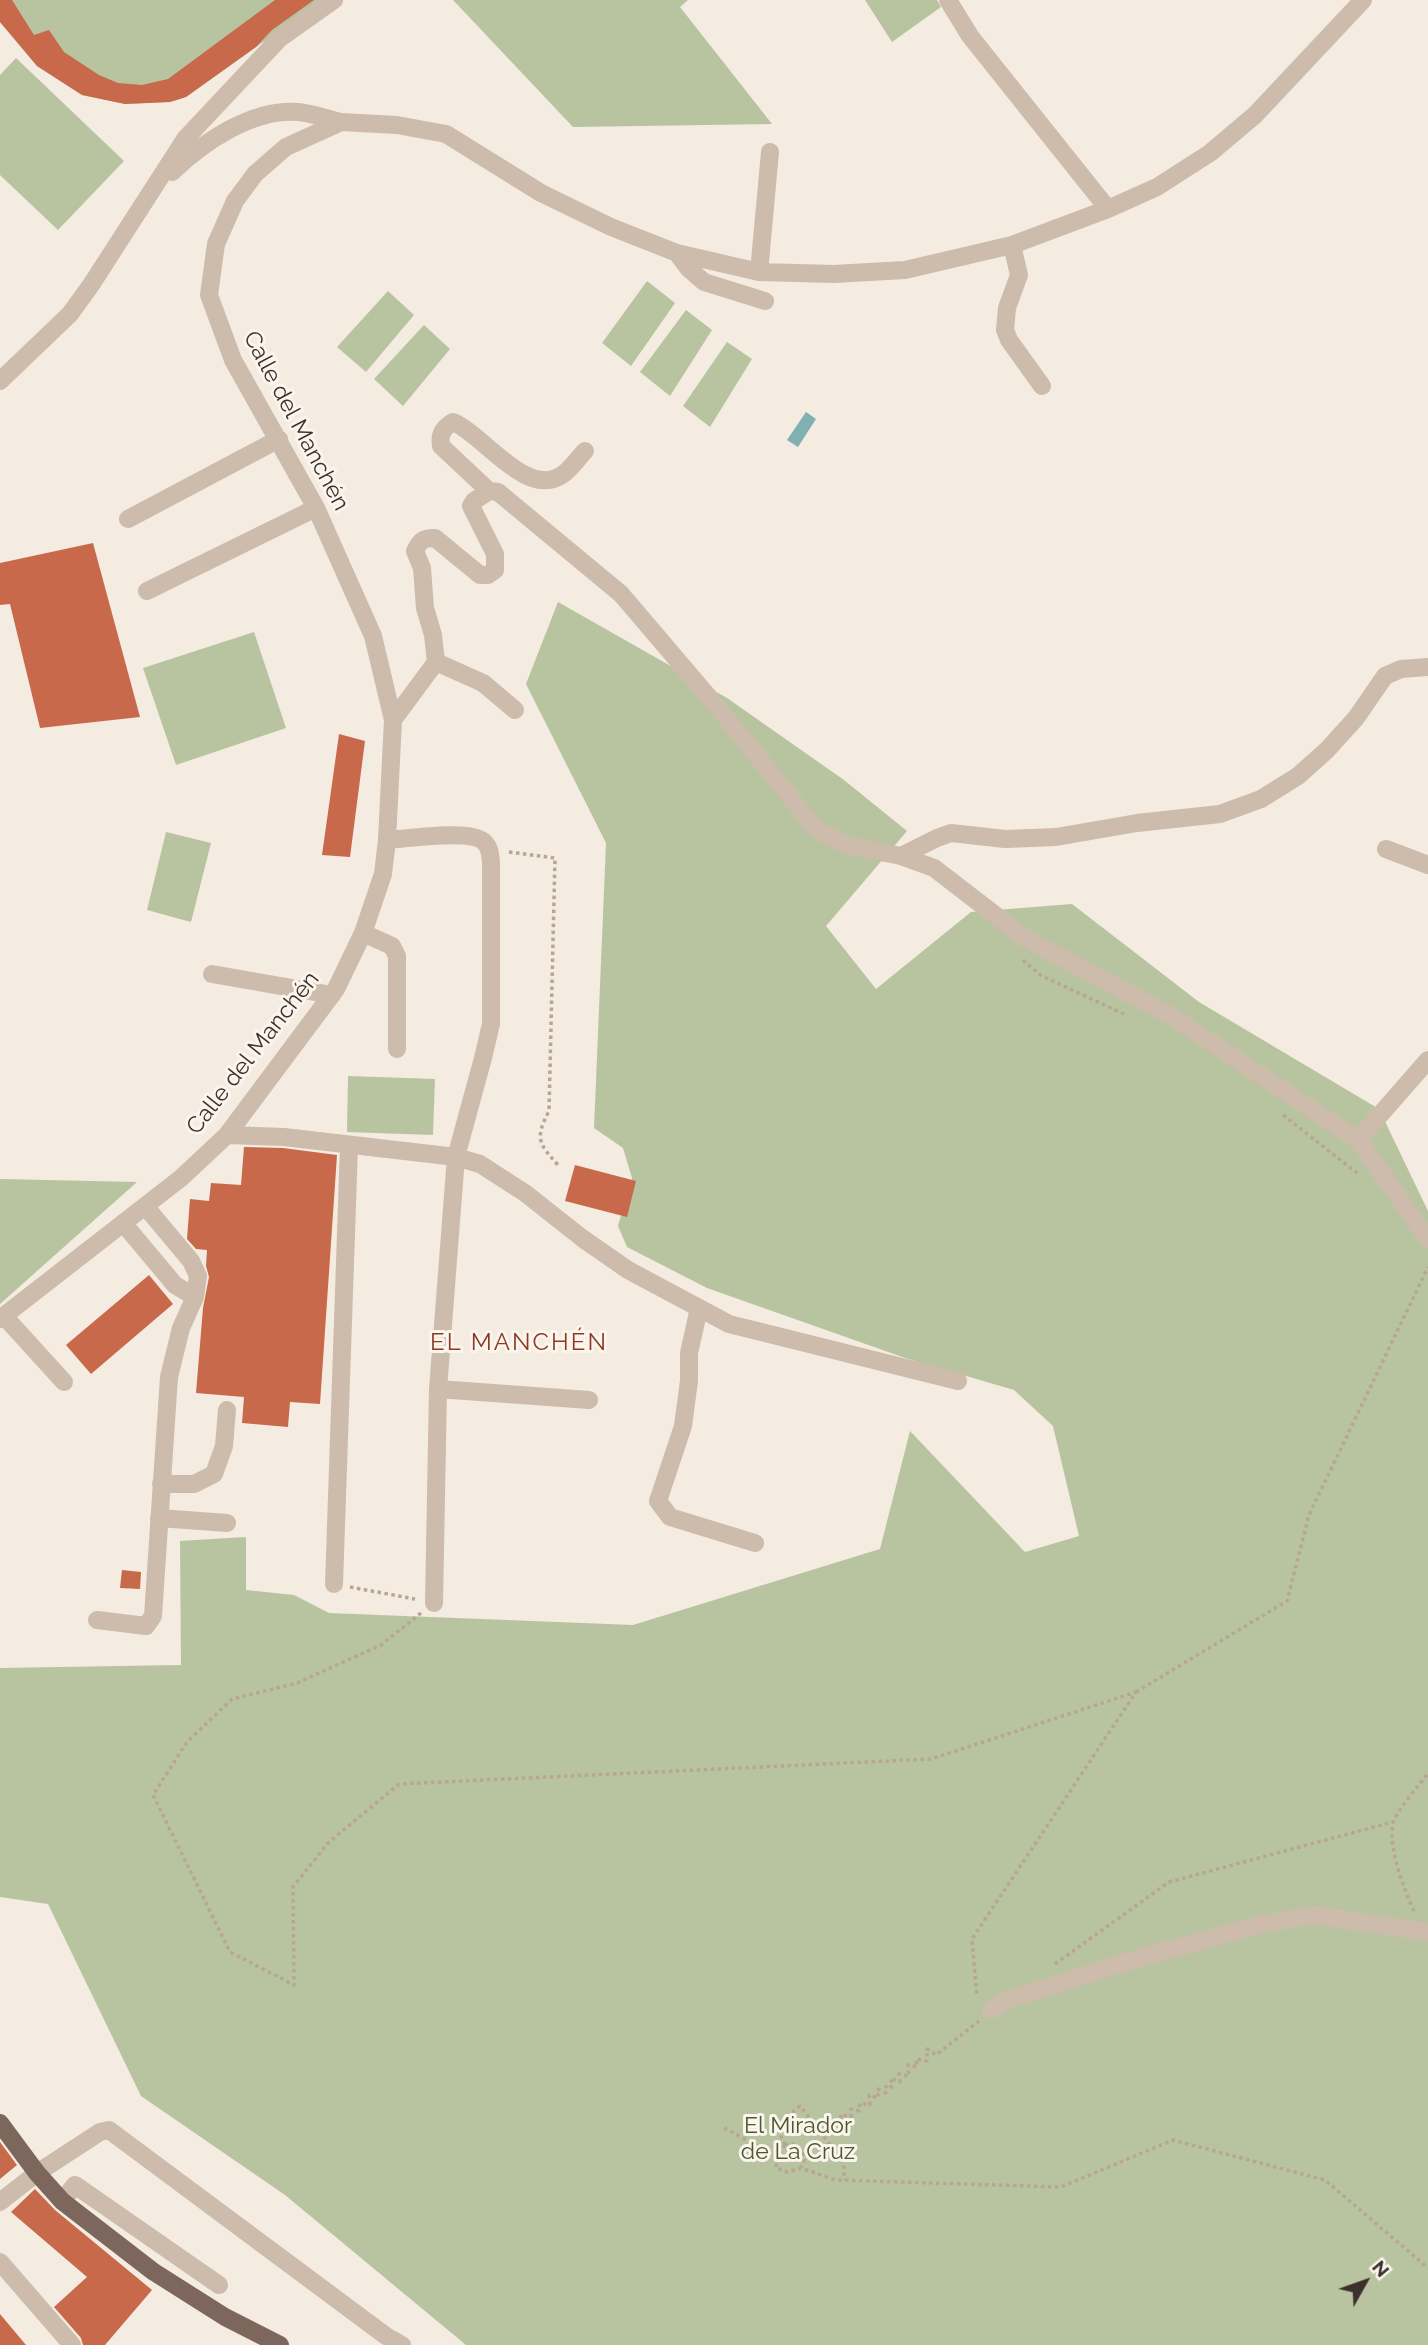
<!DOCTYPE html>
<html>
<head>
<meta charset="utf-8">
<style>
  body { margin:0 }
  #map { position:relative; width:1428px; height:2345px; overflow:hidden; background:#f4ebe1; font-family:Raleway,sans-serif }
  canvas { display:block }
  .north { position:absolute; left:1330px; top:2247px; width:70px; height:70px; -webkit-text-stroke:5px #fbf5ee; paint-order:stroke; rotate:50deg; font-size:19px; font-weight:700; line-height:28px; text-align:center; color:#3b302b }
  .north::after { content:''; display:block; margin:auto; width:24px; height:32px; background:#3b302b; clip-path:polygon(50% 0,100% 100%,50% 72%,0 100%) }
</style>
</head>
<body>
<div id="map">
<canvas width="1428" height="2345"></canvas>
<div class="north">N</div>
</div>
<script>
const c = document.querySelector('canvas').getContext('2d');
c.lineJoin = 'round';
function paint(path, color) {
  c.fillStyle = color;
  c.fill(path, 'evenodd');
}
function stroke(path, color, width, dash) {
  c.strokeStyle = color;
  c.lineWidth = width;
  c.lineCap = dash ? 'butt' : 'round';
  c.setLineDash(dash || []);
  c.stroke(path);
}
function label(font, color, halo, rows, align = 'center') {
  c.font = font + ' Raleway,sans-serif';
  c.lineWidth = 6;
  c.setLineDash([]);
  c.textBaseline = 'middle';
  c.strokeStyle = halo;
  c.fillStyle = color;
  for (const [text, x, y, turn = 0] of rows) {
    c.save();
    c.translate(x, y);
    c.rotate((+turn || 0) * Math.PI / 180);
    c.textAlign = isNaN(turn) ? turn : align;
    if (halo) c.strokeText(text, 0, 0);
    c.fillText(text, 0, 0);
    c.restore();
  }
}
paint(new Path2D(`
  M0,0H322L186,97L170,102L125,104L82,95L37,66L0,22Z
  M453,0H688L680,7L772,124L573,127Z
  M865,0H937L941,7L892,42Z
  M16,58L124,161L58,230L0,175V75Z
  M647,281L675,303L631,366L602,343Z
  M388,291L414,315L366,372L337,347Z
  M686,310L712,330L670,396L640,372Z
  M424,325L450,349L403,406L374,379Z
  M727,342L752,359L710,427L683,406Z
  M558,602L727,698L844,780L907,831L826,926L876,989L971,912L1072,904L1199,1002L1379,1109L1428,1211V2345H466L285,2195L141,2096L48,1904L0,1897V1668L181,1665L180,1541L246,1537V1590L294,1595L329,1613L633,1625L880,1549L910,1431L1025,1552L1079,1536L1053,1426L1014,1390L908,1359L707,1288L627,1247L618,1226L632,1178L623,1148L594,1128L606,843L526,684Z
  M254,632L286,728L176,765L143,668Z
  M166,832L211,843L191,922L147,910Z
  M348,1076L435,1079L433,1135L347,1132Z
  M0,1179L137,1182L0,1304Z`), '#b8c4a0');
paint(new Path2D(`
  M806,412L816,419L798,447L787,440Z`), '#7fb0b2');
paint(new Path2D(`
  M0,0H12L34,35L49,30L64,52L99,75L118,83L142,85L168,79L275,0H314L272,30L256,47L186,97L170,102L125,104L82,95L37,66L0,22Z
  M93,543L140,717L40,728L10,604L0,605V563Z
  M339,734L365,741L350,857L322,855Z
  M244,1147L283,1148L337,1155L320,1404L290,1402L288,1427L242,1423L244,1397L196,1393L203,1308L209,1277L206,1266L207,1250L196,1249L187,1239L190,1199L209,1201L211,1183L241,1185Z
  M575,1165L636,1181L627,1217L565,1201Z
  M149,1275L173,1304L91,1374L66,1345Z
  M122,1570L141,1572L140,1589L120,1588Z
  M0,2142L17,2165L0,2179Z
  M35,2189L55,2210L152,2290L105,2345H83L81,2338L54,2307L87,2277L11,2212Z
  M0,2314L26,2345H0Z`), '#c8694b');
stroke(new Path2D(`
  M509,852L555,858L549,1111C535,1138 538,1143 558,1165
  M1023,960L1040,975L1124,1014
  M1283,1115L1357,1173
  M350,1587L415,1599
  M421,1613L381,1645L297,1683L232,1699L187,1742L153,1795L230,1952L294,1985L293,1887L328,1843L399,1784L931,1759L1136,1692L972,1939L977,1997
  M1136,1692L1287,1601L1309,1515L1428,1267
  M1414,1911C1404,1889 1388,1848 1393,1823C1396,1812 1420,1783 1428,1774
  M1055,1964L1169,1882L1393,1822
  M724,2128L777,2156
  M821,2134L832,2126L831,2121L841,2124V2114L851,2117V2109L859,2111L860,2103L870,2105L869,2095L878,2098V2089L886,2093V2085L892,2087L891,2078L900,2082L899,2074L909,2076L908,2065L917,2067L916,2059L927,2061V2049L936,2055L979,2021
  M785,2145L777,2156L776,2168L787,2172L801,2168L835,2180L1061,2187L1173,2140L1325,2180L1428,2268
  M785,2145L776,2126L800,2106L841,2159L844,2167V2180
  M785,2145L793,2144L803,2152L804,2162L801,2167`), '#b9a596', 3.5, [3.5, 3.5]);
stroke(new Path2D(`
  M948,0L970,36L1108,209
  M172,172C203,142 253,108 298,112C312,113 327,119 341,122
  M1012,245L1019,275L1007,308L1005,330L1009,340L1042,386
  M677,253L688,268L704,282L765,301
  M759,272L770,152
  M0,381L70,314L91,285L185,139L279,39L334,0
  M489,491L441,446C439,434 443,428 453,422C483,434 526,499 562,475C571,469 578,458 585,451
  M128,519L279,439
  M147,591L316,508
  M436,662L483,683L515,710
  M393,720L436,662L433,635L425,608L422,568L415,551C420,540 424,538 435,538L480,575H488L495,570V554L471,506L474,501L489,491L498,492L621,594L719,709L816,829L846,845L901,856L934,868L1025,938L1171,1016L1358,1140L1428,1239
  M387,840C407,839 468,829 483,841C490,847 490,853 491,862V1024L483,1058L456,1157L438,1389L434,1603
  M1386,849L1428,865
  M901,856L937,838L951,833L1005,839L1056,837L1137,823L1220,814L1261,799L1298,776L1327,750L1356,718L1385,676L1401,669L1428,667
  M363,933L392,946L397,956V1049
  M212,974L332,995
  M227,1135L284,1137L456,1157L480,1164L525,1193L582,1238L628,1270L729,1324L958,1381
  M1358,1140L1428,1060
  M123,1223L175,1285L195,1297
  M699,1308L689,1353V1381L683,1426L658,1501L670,1517L755,1543
  M4,1316L64,1382
  M0,1319L181,1178L227,1135L336,989L363,933L383,874L387,840L393,720L373,636L316,508L233,360L209,295L216,244L235,201L255,174L286,147L341,122L397,125L446,134L541,193L611,227L677,253L759,272L834,274L905,270L1012,245L1108,209L1157,187L1210,153L1255,115L1363,0
  M438,1389L589,1400
  M161,1484H194L214,1474L224,1446L227,1410
  M159,1518L227,1523
  M334,1584L349,1146
  M97,1620L146,1626L153,1616L169,1377L181,1328L195,1297L198,1276L191,1261L145,1206
  M991,2010L1004,2001L1142,1957L1263,1924L1314,1915L1428,1932
  M62,2201L75,2185L219,2285
  M0,2202L37,2173L100,2132L109,2130L386,2336L402,2345
  M0,2262L72,2345`), '#cdbbac', 18);
stroke(new Path2D(`
  M0,2123L37,2173L62,2201L154,2272L225,2317L280,2345`), '#7d675c', 18);
label('23px', '#3b302b', '#fbf5ee', [
  ["Calle del Manchén",296,421,62],
  ["Calle del Manchén",253,1053,-52]
]);
label('23px', '#4a5a2e', '#fbf5ee', [
  ["El Mirador",798,2126],
  ["de La Cruz",798,2152]
]);
c.letterSpacing = '2px';
label('24px', '#8c3b22', '#fbf5ee', [
  ["EL MANCHÉN",519,1343]
]);
c.letterSpacing = '0px';
</script>
</body>
</html>
